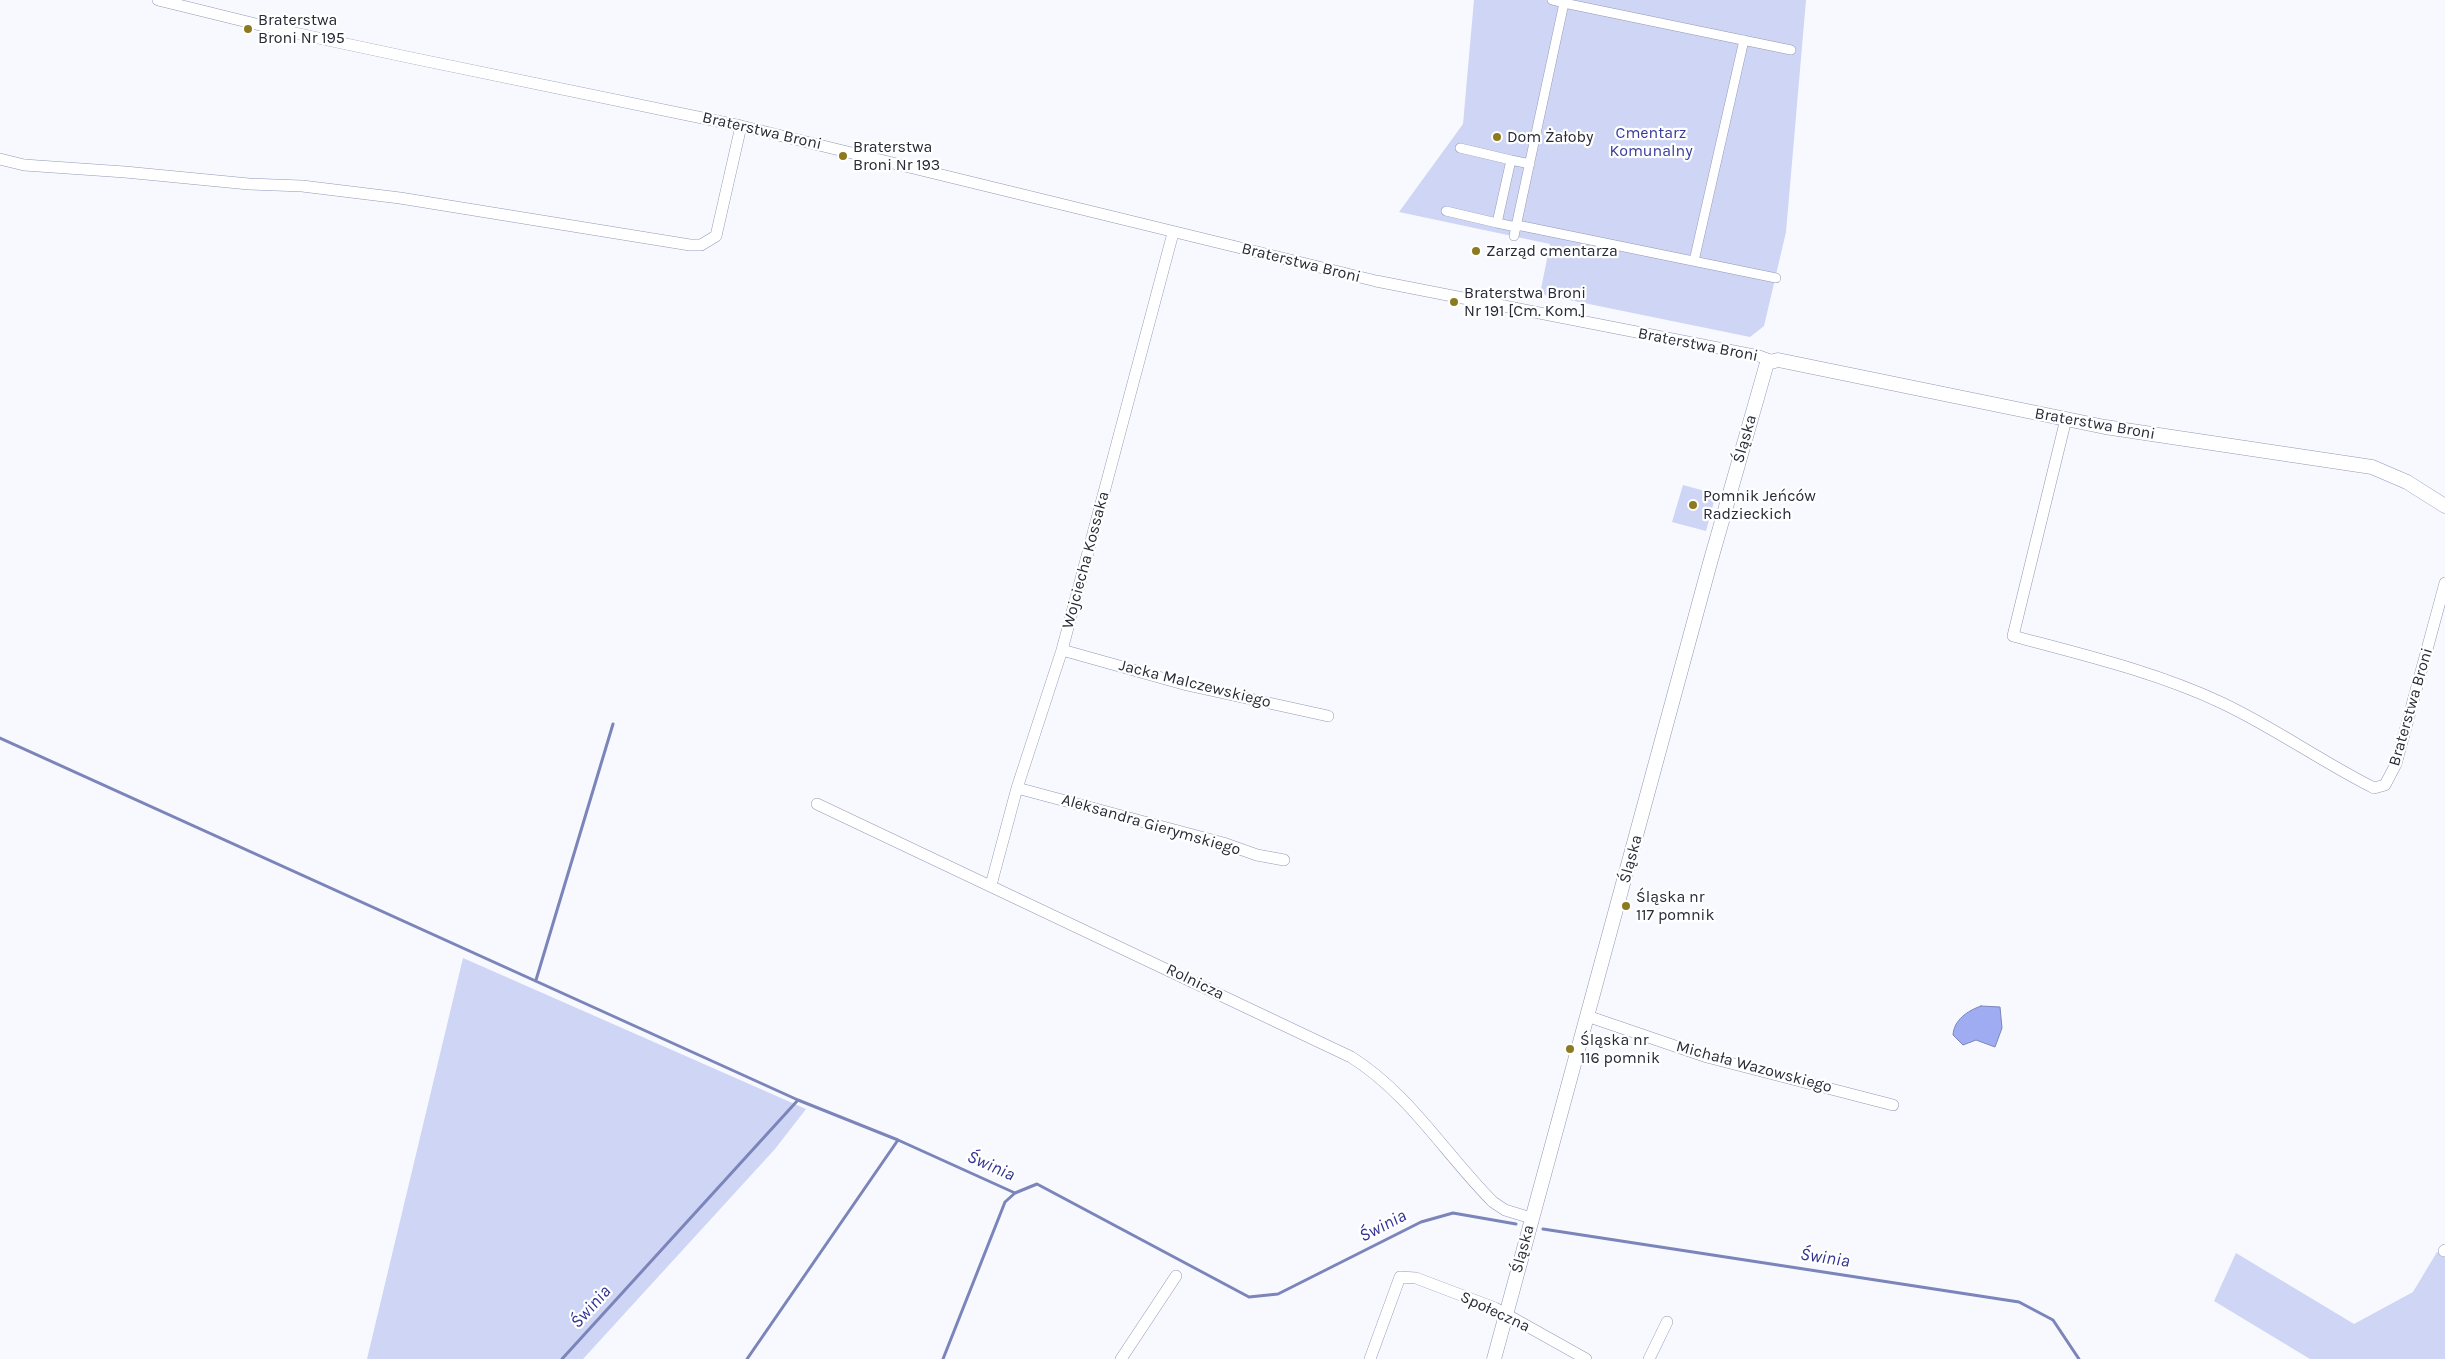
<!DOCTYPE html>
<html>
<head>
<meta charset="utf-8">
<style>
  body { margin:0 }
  canvas { display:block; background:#f7f9ff }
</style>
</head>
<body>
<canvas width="2445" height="1359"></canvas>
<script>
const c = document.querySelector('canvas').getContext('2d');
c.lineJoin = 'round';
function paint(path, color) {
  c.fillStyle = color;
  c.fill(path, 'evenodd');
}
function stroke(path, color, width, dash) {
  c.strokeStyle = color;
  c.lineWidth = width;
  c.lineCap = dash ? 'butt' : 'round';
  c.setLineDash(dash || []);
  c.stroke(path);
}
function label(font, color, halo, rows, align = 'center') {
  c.font = font + ' Karla,sans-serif';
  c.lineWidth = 4.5;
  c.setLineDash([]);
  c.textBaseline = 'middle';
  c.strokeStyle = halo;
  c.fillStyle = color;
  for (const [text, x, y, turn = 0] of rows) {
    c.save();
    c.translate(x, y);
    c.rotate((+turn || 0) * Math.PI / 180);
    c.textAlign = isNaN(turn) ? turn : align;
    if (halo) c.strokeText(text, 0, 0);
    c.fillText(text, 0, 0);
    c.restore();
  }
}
paint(new Path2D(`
  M1474,0H1806L1786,232L1764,326L1750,337L1540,294L1550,244L1399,212L1463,124Z
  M1683,485L1716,494L1706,531L1672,522Z
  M463,958L806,1109L775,1149L583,1359H367Z
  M2437,1252L2445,1257V1359H2310L2214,1301L2236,1253L2354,1324L2413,1292Z`), '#ced5f5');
const water = new Path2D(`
  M1981,1006L2000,1007L2002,1028L1995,1047L1976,1040L1963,1045L1953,1035C1954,1020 1967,1011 1981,1006Z`);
paint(water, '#9facf1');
stroke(water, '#7b85b9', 1);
stroke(new Path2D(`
  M0,738L798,1100
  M536,980L613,724
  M1543,1229L2019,1302L2053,1320L2079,1359
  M562,1359L798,1100L898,1140L1015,1193L1037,1184L1249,1297L1278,1294L1421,1222L1453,1213L1516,1224
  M747,1359L898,1140
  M943,1359L1005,1202L1015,1193`), '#7b85b9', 3);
const pedestrian = new Path2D(`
  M1564,3L1791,50
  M1511,160L1530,164
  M1446,211L1497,223L1511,160L1460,148
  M1497,223L1516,227
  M1517,225L1776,278
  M1514,236L1564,3L1552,0
  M1694,261L1744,40`);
const minor = new Path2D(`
  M158,0L276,29L412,58L741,126L1376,281L1759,356L1770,360
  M0,159L24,165L125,172L249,184L302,186L400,198L690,245H701L716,236L741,126
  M2066,419L2013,636C2084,655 2156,672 2222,703C2275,728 2322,762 2374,788L2385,785L2396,764L2445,583
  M1062,650L1187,685L1328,716
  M1017,788L1223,843L1257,855L1284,860
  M817,804L1351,1057C1410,1094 1445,1154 1493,1202L1505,1210L1531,1218
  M991,885L1017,788L1062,650L1173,233
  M1587,1016L1707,1057L1893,1105
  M2444,1251L2445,1250
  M1121,1359L1176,1276
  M1370,1359L1400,1277L1416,1278L1495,1308L1586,1359
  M1649,1359L1667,1322`);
const tertiary = new Path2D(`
  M1494,1359L1710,563L1767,363L1778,360L2105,427L2372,467L2407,482L2445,506`);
stroke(pedestrian, '#9399b6', 10);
stroke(minor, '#9399b6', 12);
stroke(tertiary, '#9399b6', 15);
stroke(pedestrian, '#fff', 9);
stroke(minor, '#fff', 11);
stroke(tertiary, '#fff', 14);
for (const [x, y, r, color] of [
  [248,29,5,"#8d791e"],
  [1497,137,5,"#8d791e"],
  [843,156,5,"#8d791e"],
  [1476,251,5,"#8d791e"],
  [1454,302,5,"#8d791e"],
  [1693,505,5,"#8d791e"],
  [1626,906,5,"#8d791e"],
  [1570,1049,5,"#8d791e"]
]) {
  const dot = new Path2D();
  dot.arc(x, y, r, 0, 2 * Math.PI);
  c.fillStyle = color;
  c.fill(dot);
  stroke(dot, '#fff', 2);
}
label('16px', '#272a36', '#fff', [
  ["Braterstwa",258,20],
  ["Broni Nr 195",258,38],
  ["Dom Żałoby",1507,137],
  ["Braterstwa",853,147],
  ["Broni Nr 193",853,165],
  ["Zarząd cmentarza",1486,251],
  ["Braterstwa Broni",1464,293],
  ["Nr 191 [Cm. Kom.]",1464,311],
  ["Pomnik Jeńców",1703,496],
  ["Radzieckich",1703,514],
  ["Śląska nr",1636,897],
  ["117 pomnik",1636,915],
  ["Śląska nr",1580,1040],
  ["116 pomnik",1580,1058]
], 'left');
label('16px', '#272a36', '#fff', [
  ["Braterstwa Broni",762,131,13],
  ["Braterstwa Broni",1301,263,14],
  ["Braterstwa Broni",1698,345,11],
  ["Braterstwa Broni",2095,424,10],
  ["Śląska",1745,439,-74],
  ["Wojciecha Kossaka",1086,560,-75],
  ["Jacka Malczewskiego",1195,684,14],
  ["Braterstwa Broni",2411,707,-74],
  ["Aleksandra Gierymskiego",1151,825,16],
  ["Śląska",1631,859,-75],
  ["Rolnicza",1195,982,26],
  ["Michała Wazowskiego",1754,1067,15],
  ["Śląska",1523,1249,-75],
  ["Społeczna",1495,1312,25]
]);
label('16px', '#373b9c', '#fff', [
  ["Cmentarz",1651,133],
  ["Komunalny",1651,151]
]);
label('italic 18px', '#313393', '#fff', [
  ["Świnia",991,1166,24],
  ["Świnia",1383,1226,-27],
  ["Świnia",1825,1258,9],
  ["Świnia",591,1307,-48]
]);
</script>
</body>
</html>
